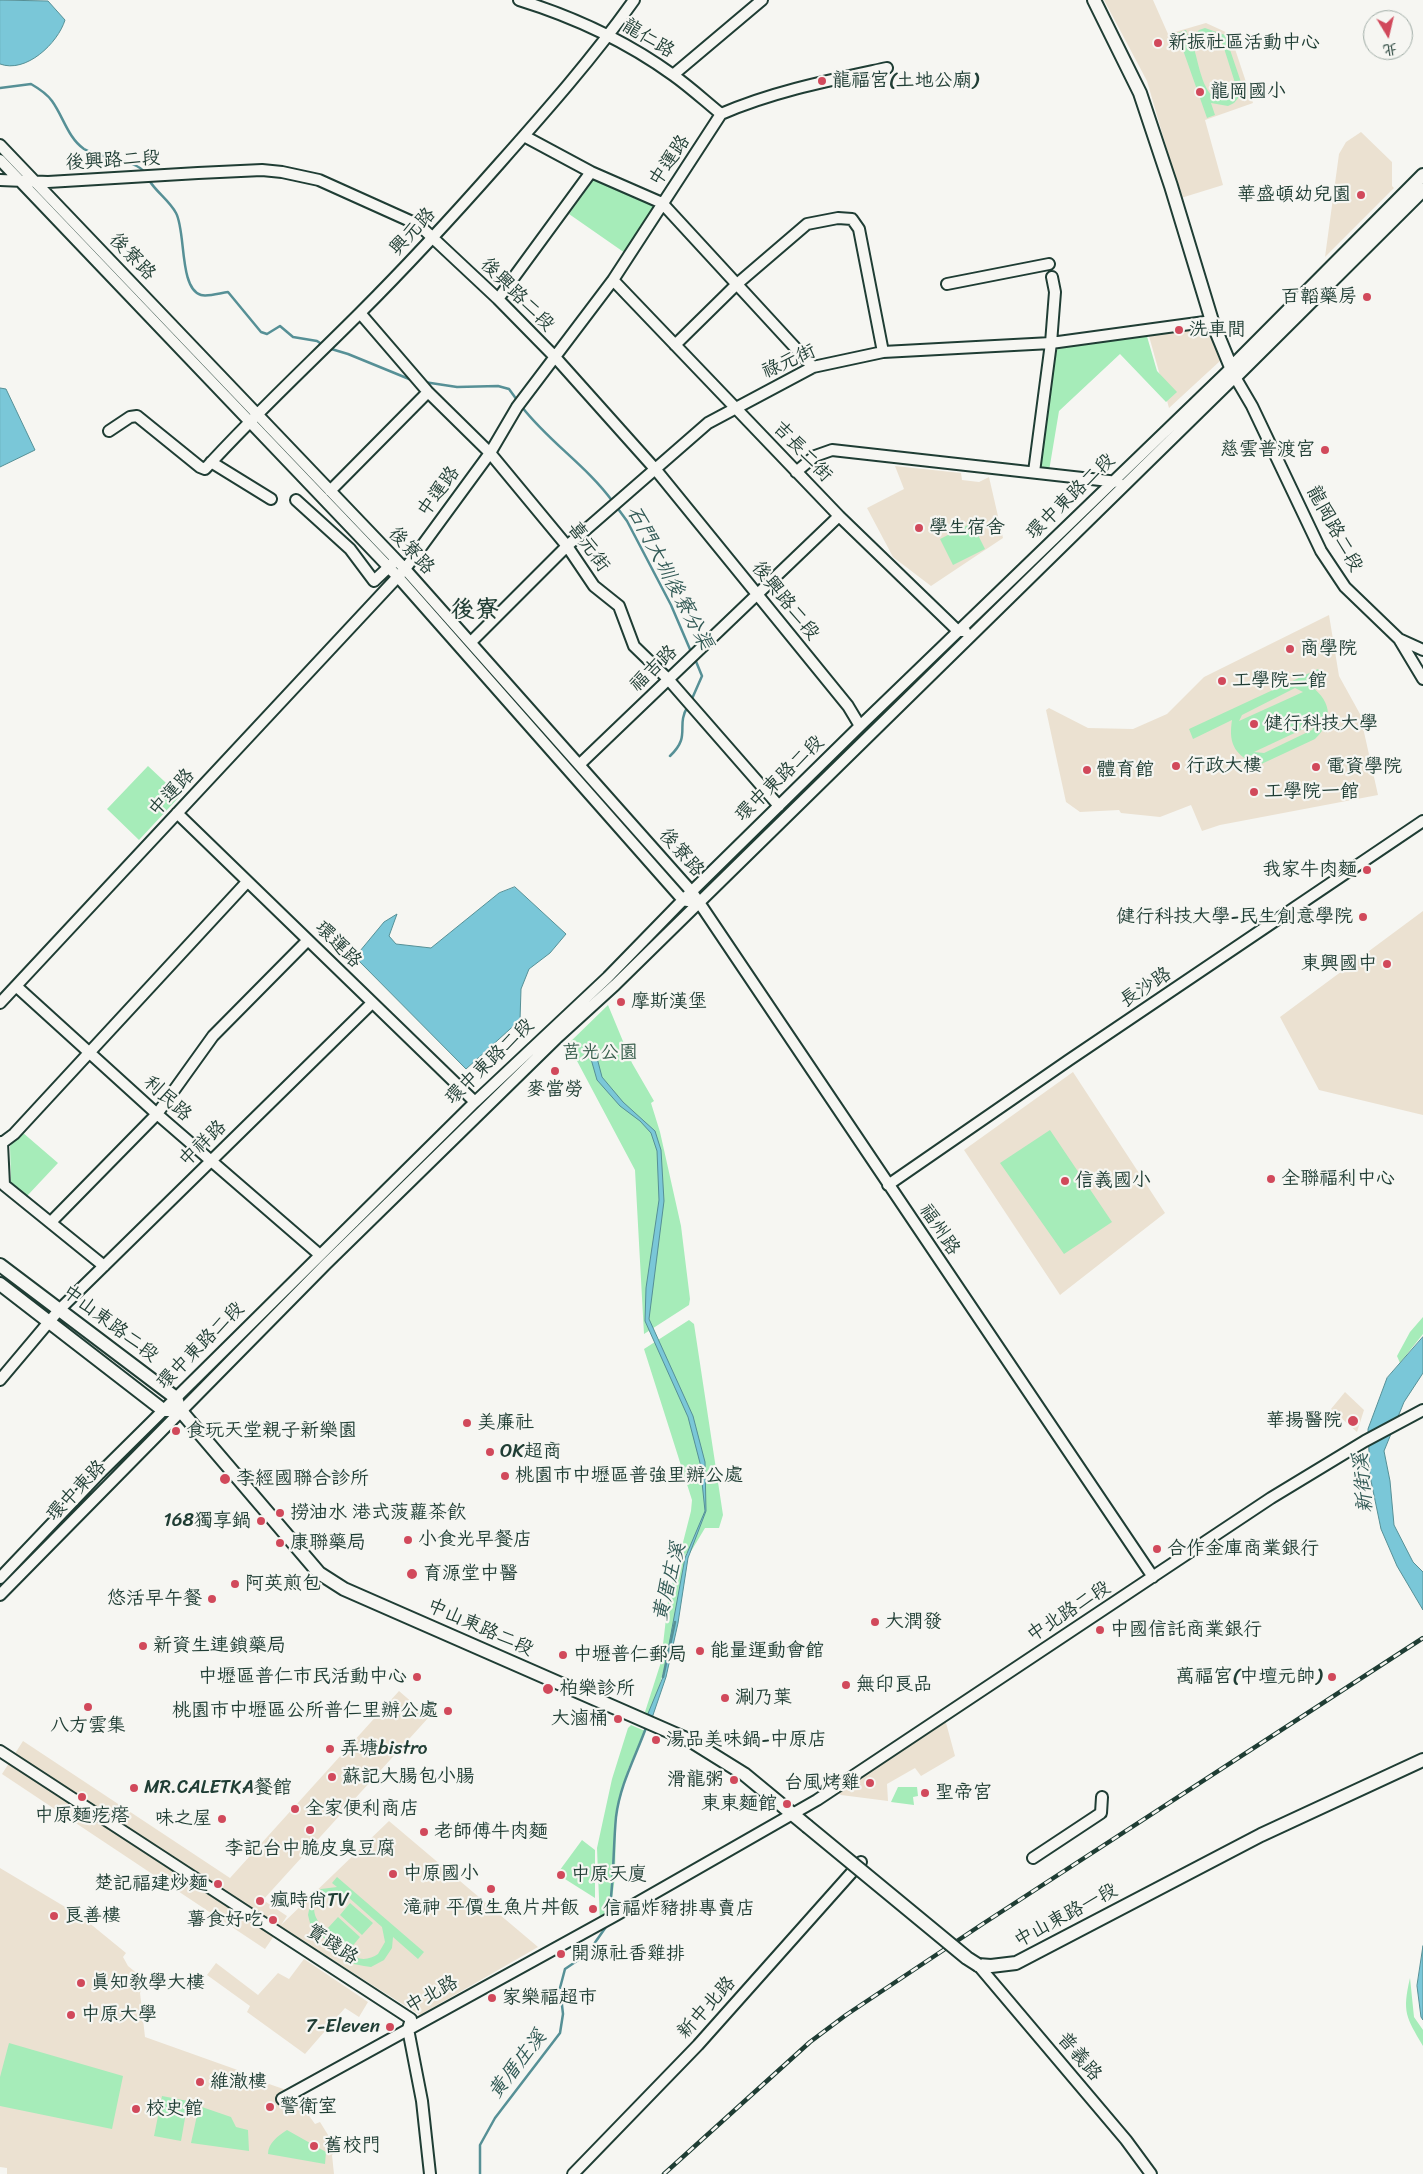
<!DOCTYPE html>
<html>
<head>
<meta charset="utf-8">
<style>
  body { margin:0 }
  #map { position:relative; width:1423px; height:2174px; overflow:hidden; background:#f6f6f2; font-family:Sriracha,"LXGW WenKai TC",sans-serif }
  canvas { display:block }
  .north { position:absolute; left:1363px; top:10px; width:50px; height:50px; box-sizing:border-box; background:#f6f6f2; border:1px solid #a0aca6; border-radius:50%; rotate:171deg; font-size:14px; font-weight:700; line-height:20px; text-align:center; color:#1f3d34 }
  .north::after { content:''; display:block; margin:auto; width:18px; height:22px; background:#d1495b; clip-path:polygon(50% 0,100% 100%,50% 72%,0 100%) }
</style>
</head>
<body>
<div id="map">
<canvas width="1423" height="2174"></canvas>
<div class="north">北</div>
</div>
<script>
const c = document.querySelector('canvas').getContext('2d');
c.lineJoin = 'round';
function paint(path, color) {
  c.fillStyle = color;
  c.fill(path, 'evenodd');
}
function stroke(path, color, width, dash) {
  c.strokeStyle = color;
  c.lineWidth = width;
  c.lineCap = dash ? 'butt' : 'round';
  c.setLineDash(dash || []);
  c.stroke(path);
}
function label(font, color, halo, rows, align = 'center') {
  c.font = font + ' Sriracha,"LXGW WenKai TC",sans-serif';
  c.lineWidth = 4.5;
  c.setLineDash([]);
  c.textBaseline = 'middle';
  c.strokeStyle = halo;
  c.fillStyle = color;
  for (const [text, x, y, turn = 0] of rows) {
    c.save();
    c.translate(x, y);
    c.rotate((+turn || 0) * Math.PI / 180);
    c.textAlign = isNaN(turn) ? turn : align;
    if (halo) c.strokeText(text, 0, 0);
    c.fillText(text, 0, 0);
    c.restore();
  }
}
paint(new Path2D(`
  M1104,0H1153L1168,34L1206,23L1230,34L1253,103L1205,120L1223,185L1181,198L1147,81Z
  M1361,132L1392,162V186L1394,188L1325,257L1339,154L1346,142Z
  M1205,322L1220,361L1169,408L1149,336Z
  M895,466L961,473L962,480L979,482L989,477L1003,538L931,586L893,557L867,508L904,489Z
  M1329,615L1339,676L1360,714L1378,795L1220,825L1202,831L1191,805L1160,817L1121,813L1119,810L1080,812L1066,802L1046,710L1049,708L1088,728L1133,729L1167,714L1204,677Z
  M1423,911V1115L1319,1090L1280,1017Z
  M1073,1072L1165,1213L1060,1295L964,1150Z
  M1345,1392L1364,1410L1357,1432L1331,1409Z
  M399,1691L429,1717L263,1900L287,1916L281,1925L389,1821L538,1947L420,2015L280,1927L265,1949L2,1774L23,1741L230,1878Z
  M945,1719L955,1756L921,1776L915,1768L887,1784L888,1801L841,1795L837,1792Z
  M0,1868L82,1917L126,1953L123,1957L128,1966L145,1980L140,1993L145,2037L246,2073L249,2077L292,2092L315,2124L320,2122L338,2151L332,2155L334,2174H7V2168L0,2167Z
  M304,1959L368,2002L359,2017L345,2008L305,2054L247,2012L250,2006L207,1975L216,1963L258,1995L278,1973L289,1979Z`), '#ebe1d1');
paint(new Path2D(`
  M1205,28L1225,35L1244,91L1234,103L1228,106L1211,103L1215,115L1207,118L1177,33L1186,30L1190,41L1199,30ZM1214,36L1222,42L1236,86C1234,93 1230,98 1222,99C1203,100 1199,63 1194,49L1201,38Z
  M595,178L655,207L625,253L569,214Z
  M1146,333L1157,371L1177,392L1166,402L1120,354L1059,411L1049,471L1036,469L1057,349Z
  M972,523L985,549L953,565L940,539Z
  M1318,669L1322,676L1308,684C1330,699 1336,719 1315,739L1255,767C1251,761 1248,761 1243,757C1230,747 1230,734 1232,720L1193,739L1189,729ZM1295,688L1303,692L1239,721L1242,715ZM1316,723L1312,730L1264,753L1254,752Z
  M148,766L180,796L139,840L107,809Z
  M608,1005L632,1063L654,1101L651,1103L660,1132L681,1226L690,1299L689,1305L644,1334L635,1170L568,1044Z
  M1050,1130L1112,1222L1064,1254L1000,1163Z
  M22,1132L58,1163L27,1196L11,1182L10,1146Z
  M1423,1317V1334L1400,1363L1397,1356L1410,1332Z
  M689,1320L694,1324L723,1515L719,1528H705L690,1553H686C677,1608 668,1662 651,1715L645,1712L661,1662L668,1601L691,1511L692,1500L644,1349Z
  M631,1725L645,1731L628,1769L616,1816L615,1877L609,1920L600,1924L597,1848L612,1779L628,1728Z
  M898,1787H917L918,1796L913,1797L914,1805L891,1802Z
  M582,1840L595,1850V1898L557,1874Z
  M337,1877L424,1952L418,1959L393,1937L392,1948L384,1960L371,1967L364,1966L354,1964L311,1927L308,1915L311,1900L321,1889L337,1887L332,1883ZM332,1894L347,1896L382,1927L385,1942L378,1954C372,1958 363,1961 356,1957C350,1953 344,1946 338,1942C322,1928 297,1905 332,1894Z
  M350,1903L373,1923L362,1935L340,1915Z
  M338,1917L360,1937L350,1949L327,1929Z
  M1410,1978L1414,2017L1423,2030V2046C1406,2017 1402,2012 1410,1978Z
  M9,2043L123,2076L112,2129L0,2106V2077Z
  M162,2096L188,2101L181,2141L154,2136Z
  M199,2106L231,2117L236,2127L248,2130L249,2151L191,2143Z
  M287,2130L326,2152L325,2164L268,2154C268,2143 278,2136 287,2130Z`), '#a6ecb9');
const water = new Path2D(`
  M0,0L48,1L65,20C58,43 26,74 0,64Z
  M0,388L6,389L35,450L0,467Z
  M515,887L566,934L550,953L529,969L521,989L520,1020L466,1069L355,957L384,922L397,914L389,936L396,944L431,948L499,893Z
  M595,1050L602,1077L623,1102L655,1131L661,1150L664,1201L649,1319L693,1416L705,1462L706,1511L688,1558L678,1623L666,1677L652,1718L647,1716L663,1677L685,1558L705,1511L700,1463L688,1417L645,1321L646,1288L659,1200L657,1151L651,1133L640,1121L620,1106L597,1080L589,1052Z
  M1423,1337V1373L1404,1402L1384,1451L1390,1481L1394,1525L1413,1562L1423,1572V1610L1397,1566L1381,1529L1370,1476L1368,1429L1387,1378Z
  M1423,1946V2020L1421,2017L1417,1986Z`);
paint(water, '#7ac7d8');
stroke(water, '#569096', 1);
stroke(new Path2D(`
  M0,88L31,84C38,88 47,94 52,101C63,116 68,138 84,149C98,158 136,159 145,173
  M149,180C156,192 169,200 176,213C186,231 179,289 201,295C208,297 220,293 228,292L261,332L267,334L280,326L293,337L317,341L323,345
  M328,348L348,354L414,381
  M424,382L457,387L498,386L509,389L517,400
  M522,407C549,442 587,466 613,502
  M616,506L627,521L671,605L692,654
  M691,701L702,676L695,659
  M670,756C692,735 675,727 688,706
  M663,1677L675,1622
  M609,1914C614,1881 613,1849 616,1817C620,1784 636,1756 647,1725
  M480,2174V2145L495,2118L560,2033L563,2014L560,1988L565,1969L587,1954L608,1924`), '#569096', 2.5);
const minor = new Path2D(`
  M519,0C574,17 626,41 673,75C690,87 705,101 721,114
  M673,75L762,0
  M524,136L591,172L662,203L813,367
  M0,145L405,569L692,892L1153,1577
  M0,160L398,577L683,900L688,901
  M0,180L48,182L198,173L262,170L282,172L319,180L419,225L498,299L555,357L656,470L848,706L860,726
  M613,280L839,516L958,631H965
  M947,284L1049,264
  M498,299L591,172
  M360,313L428,392L490,453L567,546L594,586L619,606L634,646L668,679L779,806
  M675,345L737,284L807,224L838,218L852,219L859,229L883,352
  M109,431L130,417L137,416L200,467L205,469C254,415 308,365 360,313C408,265 454,215 499,164C546,111 593,58 634,0
  M211,462L271,499
  M796,472L815,456L832,450L1118,482
  M1034,472L1051,343L1055,292L1052,277
  M330,491L428,392
  M296,500L350,549L374,581L393,563
  M1399,639L1423,650
  M471,642L567,546L708,423L813,367L883,352L1051,343L1212,321
  M580,764L839,516
  M177,813L475,1102
  M16,986L157,1114L320,1255
  M0,1003L405,569L490,453L517,407L613,280L721,114C774,91 831,80 887,68
  M0,1142L2,1143L4,1185L104,1266
  M2,1143L14,1134L247,882
  M888,1185L1069,1060L1423,821
  M51,1222L157,1114L213,1036L308,940
  M0,1380L59,1310L372,1003
  M0,1578L99,1474L475,1102L608,977L683,900L860,726L1231,368
  M0,1595L326,1264L559,1036L615,985L1235,377L1252,406L1321,551L1345,587L1399,639L1423,679
  M0,1751L411,2019L408,2029L422,2101L430,2174
  M1033,1858L1101,1813L1102,1797
  M978,1965L1126,2140L1151,2174
  M282,2099L616,1915L817,1800L1271,1498L1365,1441L1423,1410
  M573,2174L698,2045L861,1862`);
const major = new Path2D(`
  M1094,0L1140,93L1171,186L1212,321L1235,377L1423,190
  M1231,368L1423,175
  M0,1265L176,1398L180,1410L319,1573L344,1589L691,1741L744,1774L807,1826
  M0,1284L163,1410H180
  M978,1965L991,1966L1016,1963L1261,1835L1423,1760`);
stroke(minor, '#1f3d34', 14);
stroke(major, '#1f3d34', 16);
stroke(minor, '#f6f6f2', 10);
stroke(major, '#f6f6f2', 12);
const rail = new Path2D(`
  M664,2174L810,2042L846,2015L981,1925L1423,1638`);
stroke(rail, '#1f3d34', 4.5);
stroke(rail, '#f6f6f2', 2.5, [8]);
const majorBridge = new Path2D(`
  M807,1826L967,1958L978,1965`);
stroke(majorBridge, '#1f3d34', 16, []);
stroke(majorBridge, '#f6f6f2', 12);
for (const [x, y, r, color] of [
  [1158,43,5,"#d1495b"],
  [822,81,5,"#d1495b"],
  [1200,92,5,"#d1495b"],
  [1361,195,5,"#d1495b"],
  [1367,297,5,"#d1495b"],
  [1179,330,5,"#d1495b"],
  [1325,450,5,"#d1495b"],
  [919,528,5,"#d1495b"],
  [1290,649,5,"#d1495b"],
  [1222,681,5,"#d1495b"],
  [1254,724,5,"#d1495b"],
  [1176,766,5,"#d1495b"],
  [1316,767,5,"#d1495b"],
  [1087,770,5,"#d1495b"],
  [1254,792,5,"#d1495b"],
  [1367,870,5,"#d1495b"],
  [1363,917,5,"#d1495b"],
  [1387,964,5,"#d1495b"],
  [621,1002,5,"#d1495b"],
  [555,1071,5,"#d1495b"],
  [1271,1179,5,"#d1495b"],
  [1065,1181,5,"#d1495b"],
  [1353,1421,6,"#d1495b"],
  [467,1423,5,"#d1495b"],
  [176,1431,5,"#d1495b"],
  [490,1452,5,"#d1495b"],
  [505,1476,5,"#d1495b"],
  [225,1479,6,"#d1495b"],
  [280,1513,5,"#d1495b"],
  [261,1521,5,"#d1495b"],
  [408,1540,5,"#d1495b"],
  [280,1543,5,"#d1495b"],
  [1157,1549,5,"#d1495b"],
  [412,1574,6,"#d1495b"],
  [235,1584,5,"#d1495b"],
  [212,1599,5,"#d1495b"],
  [875,1622,5,"#d1495b"],
  [1100,1630,5,"#d1495b"],
  [143,1646,5,"#d1495b"],
  [700,1651,5,"#d1495b"],
  [563,1655,5,"#d1495b"],
  [417,1677,5,"#d1495b"],
  [1332,1677,5,"#d1495b"],
  [846,1685,5,"#d1495b"],
  [548,1689,6,"#d1495b"],
  [725,1698,5,"#d1495b"],
  [88,1707,5,"#d1495b"],
  [448,1711,5,"#d1495b"],
  [618,1719,5,"#d1495b"],
  [656,1740,5,"#d1495b"],
  [330,1749,5,"#d1495b"],
  [332,1777,5,"#d1495b"],
  [734,1780,5,"#d1495b"],
  [870,1783,5,"#d1495b"],
  [134,1788,5,"#d1495b"],
  [925,1793,5,"#d1495b"],
  [82,1797,5,"#d1495b"],
  [787,1804,5,"#d1495b"],
  [295,1809,5,"#d1495b"],
  [222,1819,5,"#d1495b"],
  [310,1830,5,"#d1495b"],
  [424,1832,5,"#d1495b"],
  [393,1874,5,"#d1495b"],
  [561,1875,5,"#d1495b"],
  [218,1884,5,"#d1495b"],
  [491,1889,5,"#d1495b"],
  [260,1901,5,"#d1495b"],
  [593,1909,5,"#d1495b"],
  [54,1916,5,"#d1495b"],
  [273,1920,5,"#d1495b"],
  [561,1954,5,"#d1495b"],
  [81,1983,5,"#d1495b"],
  [492,1998,5,"#d1495b"],
  [71,2015,5,"#d1495b"],
  [390,2027,5,"#d1495b"],
  [200,2082,5,"#d1495b"],
  [270,2107,5,"#d1495b"],
  [136,2109,5,"#d1495b"],
  [314,2146,5,"#d1495b"]
]) {
  const dot = new Path2D();
  dot.arc(x, y, r, 0, 2 * Math.PI);
  c.fillStyle = color;
  c.fill(dot);
  stroke(dot, '#f6f6f2', 2);
}
label('19px', '#1f3d34', '#f6f6f2', [
  ["龍仁路",648,39,31],
  ["後興路二段",113,161,-3],
  ["中運路",670,161,-56],
  ["興元路",413,232,-47],
  ["後寮路",132,257,46],
  ["後興路二段",517,295,45],
  ["祿元街",789,362,-24],
  ["吉長二街",802,452,46],
  ["中運路",439,492,-54],
  ["環中東路二段",1071,497,-44],
  ["龍岡路二段",1334,529,61],
  ["喜元街",588,547,54],
  ["後寮路",411,551,47],
  ["後興路二段",785,601,51],
  ["福吉路",654,669,-44],
  ["環中東路二段",780,779,-44],
  ["中運路",172,793,-47],
  ["後寮路",681,853,49],
  ["環運路",338,945,45],
  ["長沙路",1146,988,-33],
  ["環中東路二段",490,1062,-44],
  ["利民路",167,1099,42],
  ["中祥路",203,1144,-44],
  ["福州路",939,1230,56],
  ["中山東路二段",110,1324,37],
  ["環中東路二段",201,1346,-45],
  ["環中東路",77,1491,-46],
  ["中北路二段",1069,1612,-33],
  ["中山東路二段",480,1628,24],
  ["中山東路一段",1066,1916,-28],
  ["實踐路",332,1945,33],
  ["中北路",432,1995,-29],
  ["新中北路",707,2008,-48],
  ["普義路",1079,2057,50]
]);
label('19px', '#1f3d34', '#f6f6f2', [
  ["新振社區活動中心",1168,43],
  ["龍福宮(土地公廟)",832,81],
  ["龍岡國小",1210,92],
  ["華盛頓幼兒園",1351,195,"right"],
  ["百韜藥房",1357,297,"right"],
  ["洗車間",1189,330],
  ["慈雲普渡宮",1315,450,"right"],
  ["學生宿舍",929,528],
  ["商學院",1300,649],
  ["工學院二館",1232,681],
  ["健行科技大學",1264,724],
  ["行政大樓",1186,766],
  ["電資學院",1326,767],
  ["體育館",1097,770],
  ["工學院一館",1264,792],
  ["我家牛肉麵",1357,870,"right"],
  ["健行科技大學-民生創意學院",1353,917,"right"],
  ["東興國中",1377,964,"right"],
  ["摩斯漢堡",631,1002],
  ["麥當勞",555,1090,"center"],
  ["全聯福利中心",1281,1179],
  ["信義國小",1075,1181],
  ["華揚醫院",1342,1421,"right"],
  ["美廉社",477,1423],
  ["食玩天堂親子新樂園",186,1431],
  ["OK超商",500,1452],
  ["桃園市中壢區普強里辦公處",515,1476],
  ["李經國聯合診所",236,1479],
  ["撈油水 港式菠蘿茶飲",290,1513],
  ["168獨享鍋",251,1521,"right"],
  ["小食光早餐店",418,1540],
  ["康聯藥局",290,1543],
  ["合作金庫商業銀行",1167,1549],
  ["育源堂中醫",423,1574],
  ["阿英煎包",245,1584],
  ["悠活早午餐",202,1599,"right"],
  ["大潤發",885,1622],
  ["中國信託商業銀行",1110,1630],
  ["新資生連鎖藥局",153,1646],
  ["能量運動會館",710,1651],
  ["中壢普仁郵局",573,1655],
  ["中壢區普仁市民活動中心",407,1677,"right"],
  ["萬福宮(中壇元帥)",1322,1677,"right"],
  ["無印良品",856,1685],
  ["柏樂診所",559,1689],
  ["涮乃葉",735,1698],
  ["桃園市中壢區公所普仁里辦公處",438,1711,"right"],
  ["大滷桶",608,1719,"right"],
  ["八方雲集",88,1726,"center"],
  ["湯品美味鍋-中原店",666,1740],
  ["弄塘bistro",340,1749],
  ["蘇記大腸包小腸",342,1777],
  ["滑龍粥",724,1780,"right"],
  ["台風烤雞",860,1783,"right"],
  ["MR.CALETKA餐館",144,1788],
  ["聖帝宮",935,1793],
  ["東東麵館",777,1804,"right"],
  ["全家便利商店",305,1809],
  ["中原麵疙瘩",82,1816,"center"],
  ["味之屋",212,1819,"right"],
  ["老師傅牛肉麵",434,1832],
  ["李記台中脆皮臭豆腐",310,1849,"center"],
  ["中原國小",403,1874],
  ["中原天廈",571,1875],
  ["楚記福建炒麵",208,1884,"right"],
  ["瘋時尚TV",270,1901],
  ["滝神 平價生魚片丼飯",491,1908,"center"],
  ["信福炸豬排專賣店",603,1909],
  ["良善樓",64,1916],
  ["薯食好吃",263,1920,"right"],
  ["開源社香雞排",571,1954],
  ["真知教學大樓",91,1983],
  ["家樂福超市",502,1998],
  ["中原大學",81,2015],
  ["7-Eleven",380,2027,"right"],
  ["維澈樓",210,2082],
  ["警衛室",280,2107],
  ["校史館",146,2109],
  ["舊校門",324,2146]
], 'left');
label('19px', '#3a604f', '#f6f6f2', [
  ["莒光公園",600,1053]
]);
label('italic 20px', '#315955', '#f6f6f2', [
  ["石門大圳後寮分渠",669,578,62],
  ["新街溪",1364,1483,-95],
  ["黃厝庄溪",670,1582,-76],
  ["黃厝庄溪",518,2065,-52]
]);
label('bold 24px', '#1f3d34', '#f6f6f2', [
  ["後寮",475,611]
]);
</script>
</body>
</html>
